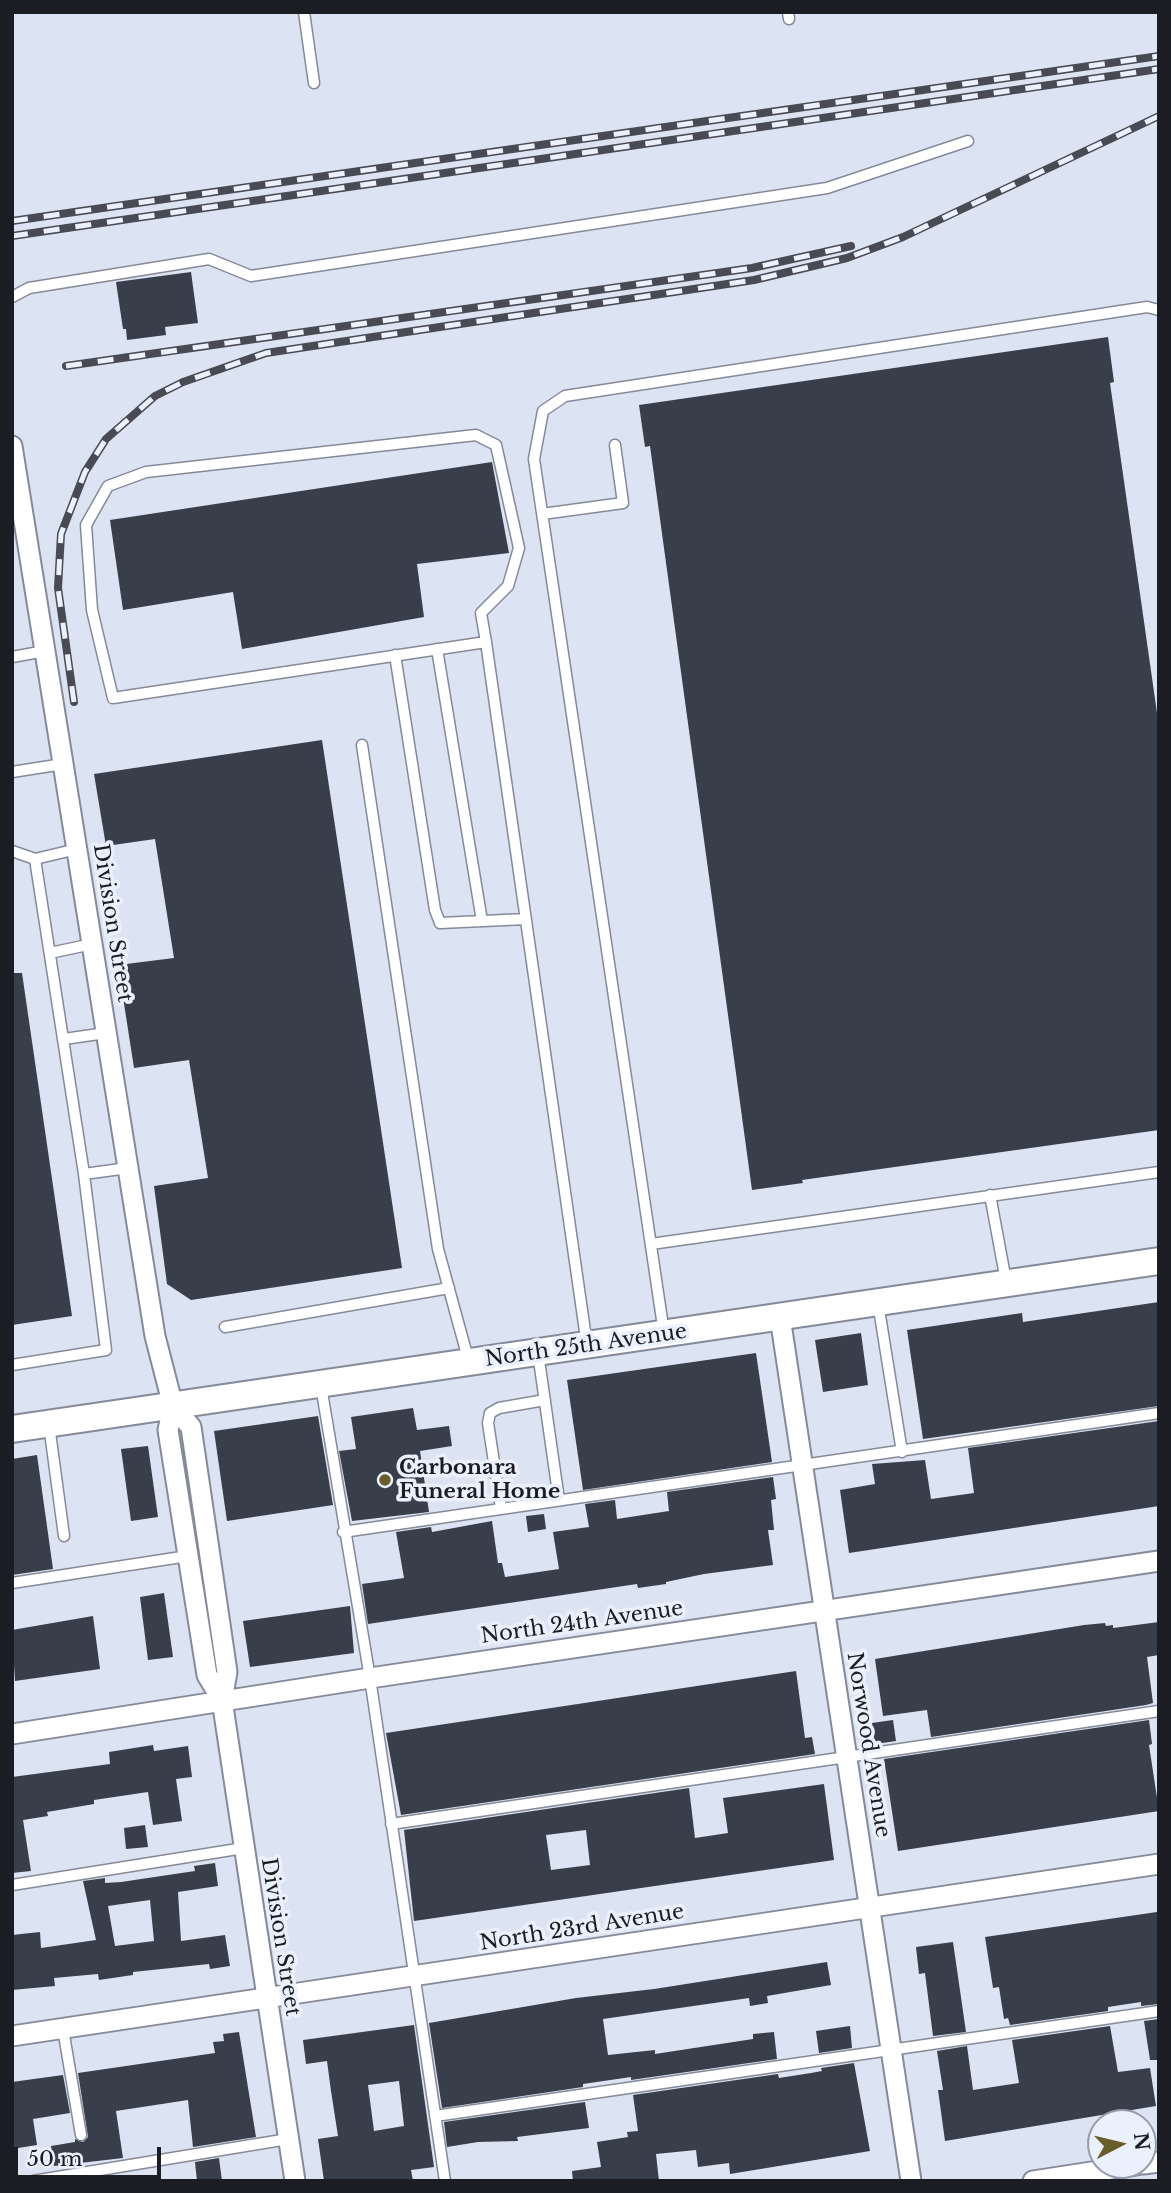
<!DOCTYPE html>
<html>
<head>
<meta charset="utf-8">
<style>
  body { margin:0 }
  #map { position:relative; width:1171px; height:2193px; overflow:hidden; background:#dce3f3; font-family:"Libre Baskerville",serif }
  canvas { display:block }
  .frame { position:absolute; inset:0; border:14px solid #1b1d23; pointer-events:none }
  .north { position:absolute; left:1087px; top:2109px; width:70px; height:70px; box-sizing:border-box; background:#ebf0fd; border:2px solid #989ca6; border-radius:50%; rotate:83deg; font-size:19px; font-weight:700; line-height:28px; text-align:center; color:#1b1d23 }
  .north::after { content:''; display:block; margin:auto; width:24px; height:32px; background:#695d2a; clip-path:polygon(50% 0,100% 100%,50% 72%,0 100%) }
  .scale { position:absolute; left:14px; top:2147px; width:147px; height:32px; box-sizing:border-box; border:4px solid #1b1d23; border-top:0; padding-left:9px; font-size:21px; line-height:24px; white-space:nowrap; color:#1b1d23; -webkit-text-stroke:5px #ebf0fd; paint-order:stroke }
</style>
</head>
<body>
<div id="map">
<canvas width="1171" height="2193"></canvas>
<div class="frame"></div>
<div class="north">N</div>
<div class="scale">50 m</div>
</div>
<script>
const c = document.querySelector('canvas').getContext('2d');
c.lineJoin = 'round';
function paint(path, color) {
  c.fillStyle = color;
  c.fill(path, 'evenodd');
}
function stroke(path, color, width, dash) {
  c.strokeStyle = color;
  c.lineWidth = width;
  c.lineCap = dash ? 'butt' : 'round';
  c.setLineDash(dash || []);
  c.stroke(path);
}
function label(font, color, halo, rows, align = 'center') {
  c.font = font + ' "Libre Baskerville",serif';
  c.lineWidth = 7;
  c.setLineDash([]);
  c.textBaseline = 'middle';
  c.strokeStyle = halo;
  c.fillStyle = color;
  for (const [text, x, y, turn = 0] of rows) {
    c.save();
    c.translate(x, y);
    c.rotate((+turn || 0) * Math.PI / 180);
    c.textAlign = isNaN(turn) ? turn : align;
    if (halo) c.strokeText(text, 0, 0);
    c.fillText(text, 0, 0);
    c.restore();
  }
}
paint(new Path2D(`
  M191,272L198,323L165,327L166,335L127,340L126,329H123L116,282Z
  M1108,337L1114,382L1110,383L1159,727V1130L802,1180L803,1183L752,1190L650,446L645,447L639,405Z
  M492,462L509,553L417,564L424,617L242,649L233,592L123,610L110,520Z
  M322,740L402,1268L191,1300L167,1284L154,1186L208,1178L189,1060L134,1068L118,965L174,958L155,839L106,846L94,774Z
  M12,973H22L72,1316L12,1325Z
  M1159,1302V1406L923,1439L907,1330L1022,1313L1023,1322Z
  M861,1333L868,1385L823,1392L815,1340Z
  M756,1353L772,1462L583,1490L567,1380Z
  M413,1408L417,1430L449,1426L452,1446L420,1451L429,1512L352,1521L339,1451L356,1449L351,1417Z
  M318,1416L333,1505L227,1521L214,1431Z
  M1159,1421V1506L849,1553L840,1490L875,1484L872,1464L925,1460L931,1499L974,1493L968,1448Z
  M148,1446L158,1517L131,1521L121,1449Z
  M37,1455L53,1569L12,1575V1459Z
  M773,1477L776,1499L771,1500L774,1530H768L773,1565L704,1574L666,1582V1584L638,1588L637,1584L368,1624L362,1584L404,1578L396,1532L431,1527L432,1532L492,1521L498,1563H502L505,1577L559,1569L553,1532L589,1527L585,1504L615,1500L617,1519L669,1511L667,1492Z
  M544,1514L546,1529L528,1532L526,1516Z
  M164,1593L173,1657L148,1660L140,1597Z
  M350,1606L354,1653L250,1667L243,1621Z
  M93,1616L100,1669L15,1681L12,1630Z
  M1159,1622V1655L1147,1657L1153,1703L1146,1705L931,1737L927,1710L883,1716L875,1659L1084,1625L1105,1623L1106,1626L1113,1625V1628Z
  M796,1671L805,1738L812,1737L815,1754L401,1815L386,1733Z
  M893,1720L896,1741L875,1744L872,1723Z
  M1149,1720L1152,1744L1149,1745L1159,1811L898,1851L884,1759Z
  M153,1745L154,1751L188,1746L192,1777L176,1779L182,1821L153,1825L148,1792L94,1800V1804L47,1812L48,1816L23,1820L31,1871L12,1873V1777L110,1764L109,1752Z
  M824,1784L834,1860L414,1921L404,1830L689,1788L695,1838L728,1833L723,1798ZM586,1830L590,1865L551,1870L546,1835Z
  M145,1825L148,1847L126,1849L124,1828Z
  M215,1863L218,1886L178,1892L181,1941L225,1935L230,1966L210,1969L209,1964L133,1972V1975L99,1980L98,1974L54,1978L55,1986L12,1990V1935L40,1932L41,1948L96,1940L83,1881L105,1878V1883L121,1882L195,1871L194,1866ZM150,1900L154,1941L115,1946L108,1906Z
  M1157,1912L1159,2004L1141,2006V2002L1108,2007V2011L1010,2025L1008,2018L1004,2019L999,1987L993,1988L985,1937Z
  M953,1942L966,2032L933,2036L925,1973L919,1974L916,1947Z
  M827,1962L831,1985L767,1996L768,2003L750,2006L749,1998L603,2019L608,2055L655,2050V2054L753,2039V2034L774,2032L777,2059L631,2080V2077L583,2084V2087L442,2108L429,2023L576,1998L654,1989Z
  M1159,2019V2060H1150L1144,2021Z
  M414,2025L434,2167L411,2170L413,2181H324L318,2139L338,2136L331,2091L327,2061L306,2064L303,2040ZM399,2081L404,2126L374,2131L368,2085Z
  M850,2026L852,2048L819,2053L816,2031Z
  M1110,2026L1118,2072L1150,2068L1156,2106L945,2141L938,2090H943L937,2051L967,2046L973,2090L1019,2083L1012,2040Z
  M239,2032L256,2137L193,2147L188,2100L116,2111L123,2158L54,2166L51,2146L75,2142V2139L83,2142L88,2137L78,2073L215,2053L213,2042L224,2041L223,2034Z
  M854,2063L870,2151L730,2174L729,2163L698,2167L696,2150L656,2154L659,2181H573L572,2171L601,2167L597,2142L628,2137L627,2132L638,2131L633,2095L778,2074L779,2078L811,2073L822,2071L821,2068Z
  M63,2075L70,2113L33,2119L37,2145L12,2149V2082Z
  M585,2102L589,2128L517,2137L518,2141L478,2142L447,2147L444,2122Z
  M219,2158L222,2181H197L195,2162Z`), '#393e4b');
const service = new Path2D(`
  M304,12L314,83
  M788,12L789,19
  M12,297L29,288L209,259L251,276L827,188L968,141
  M542,514L623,503L615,445
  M486,642L113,698L92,610L86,525L108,486L146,472L476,435L496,445L519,548L508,586L481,613L486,642L587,1345
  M437,649L482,921
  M395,655L435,910L440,923L526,919
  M12,657L45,651
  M362,745L438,1249L469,1362
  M12,772L63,764
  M12,851L35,859L84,1174L106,1350L12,1365
  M35,859L77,849
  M50,953L92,944
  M64,1039L106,1033
  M84,1174L128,1168
  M990,1195L1006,1281
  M651,1244L1159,1172
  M878,1303L902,1452
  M225,1327L449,1288
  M664,1333L534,459L543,411L565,396L1147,307L1159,310
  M538,1353L559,1500
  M321,1386L370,1678L445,2181
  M49,1425L64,1536
  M501,1508L488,1423L490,1413L499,1408L545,1400
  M343,1532L1159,1413
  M12,1583L188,1556
  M391,1824L1159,1711
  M12,1885L244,1848
  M63,2029L81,2135
  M435,2116L1159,2011
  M33,2181L288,2139`);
const minor = new Path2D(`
  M12,446L155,1336L173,1406L168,1430L207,1675L222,1700
  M780,1317L911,2181
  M173,1406L191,1427L227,1672L222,1700L295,2181
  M12,1734L370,1678L1159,1561
  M12,2036L1159,1864
  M1143,2164L1159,2162
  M1033,2181L1137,2165`);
const secondary = new Path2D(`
  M12,1429L1159,1261`);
stroke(service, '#848a99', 13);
stroke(minor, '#848a99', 23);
stroke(secondary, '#848a99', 30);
stroke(service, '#fff', 10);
stroke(minor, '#fff', 19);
stroke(secondary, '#fff', 26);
const rail = new Path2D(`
  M12,221L1159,56
  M12,236L1159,69
  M66,366L752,268L851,246
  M74,702L58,588L61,534L85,472L106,439L155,396L183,382L266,353L754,280L847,258L903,237L1159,116`);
stroke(rail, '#484b53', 8);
stroke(rail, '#ebf0fd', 5, [16]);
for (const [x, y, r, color] of [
  [385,1480,7,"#695d2a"]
]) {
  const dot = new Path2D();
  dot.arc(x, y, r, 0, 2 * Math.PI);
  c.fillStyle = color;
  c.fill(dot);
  stroke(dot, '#ebf0fd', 2.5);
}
label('21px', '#1b1d23', '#ebf0fd', [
  ["Division Street",112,923,81],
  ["North 25th Avenue",586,1346,-8],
  ["North 24th Avenue",582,1623,-8],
  ["Norwood Avenue",868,1745,81],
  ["North 23rd Avenue",582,1928,-9],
  ["Division Street",280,1937,81]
]);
label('bold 21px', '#1b1d23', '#ebf0fd', [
  ["Carbonara",399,1468],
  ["Funeral Home",399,1492]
], 'left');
</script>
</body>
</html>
